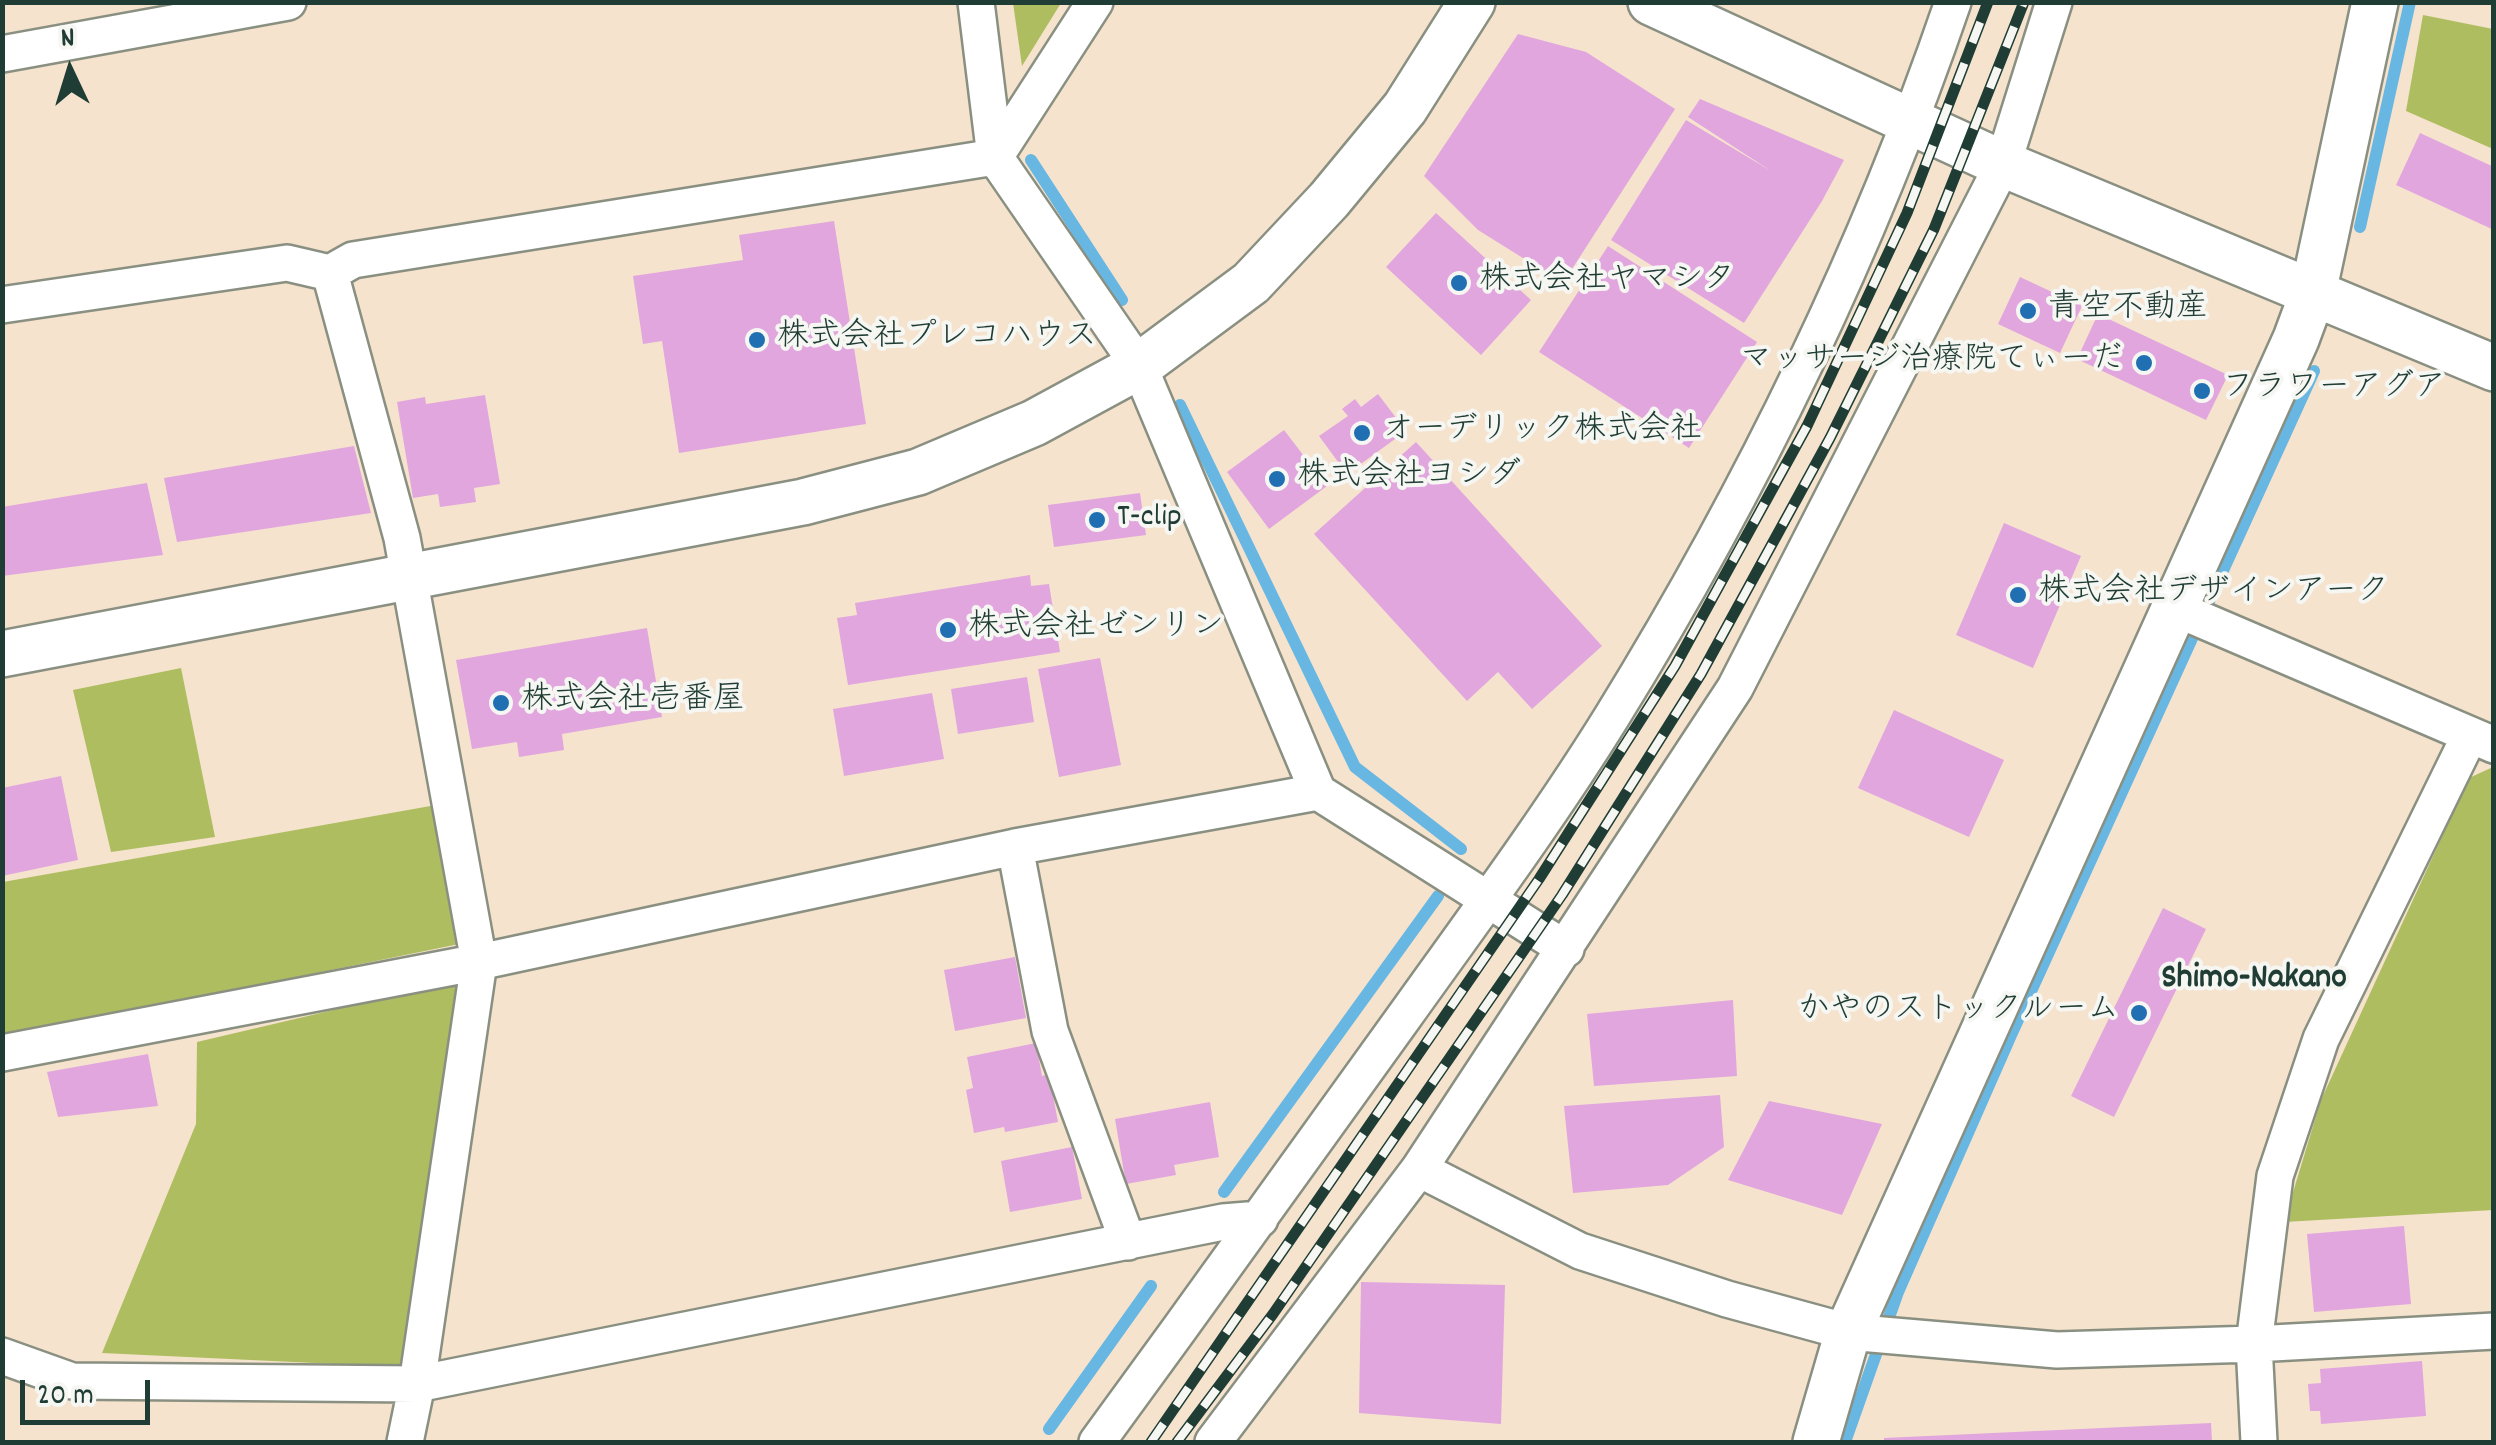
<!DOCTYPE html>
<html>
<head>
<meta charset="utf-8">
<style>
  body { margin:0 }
  #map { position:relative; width:2496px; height:1445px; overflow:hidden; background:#f5e3ce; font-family:Dekko,sans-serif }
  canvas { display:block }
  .frame { position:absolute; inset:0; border:5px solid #1f3d34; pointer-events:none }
  .north { position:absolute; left:20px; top:20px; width:100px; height:100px; -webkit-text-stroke:8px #f6f6f2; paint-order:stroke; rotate:356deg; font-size:28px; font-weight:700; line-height:40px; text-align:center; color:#1f3d34 }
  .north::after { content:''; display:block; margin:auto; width:35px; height:45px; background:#1f3d34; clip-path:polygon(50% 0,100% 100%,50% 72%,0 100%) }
  .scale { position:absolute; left:20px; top:1380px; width:130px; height:45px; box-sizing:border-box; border:5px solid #1f3d34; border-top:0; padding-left:12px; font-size:30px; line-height:35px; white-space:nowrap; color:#1f3d34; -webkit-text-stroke:8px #f6f6f2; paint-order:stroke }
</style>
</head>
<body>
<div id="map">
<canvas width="2496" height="1445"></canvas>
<div class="frame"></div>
<div class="north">N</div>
<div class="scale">20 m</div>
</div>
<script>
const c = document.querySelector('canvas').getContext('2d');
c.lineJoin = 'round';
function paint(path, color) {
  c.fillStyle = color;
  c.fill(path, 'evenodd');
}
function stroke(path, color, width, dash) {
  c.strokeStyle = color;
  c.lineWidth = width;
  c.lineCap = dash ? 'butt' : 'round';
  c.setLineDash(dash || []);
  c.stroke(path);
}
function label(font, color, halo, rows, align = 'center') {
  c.font = font + ' Dekko,"Klee One",sans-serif';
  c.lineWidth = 8;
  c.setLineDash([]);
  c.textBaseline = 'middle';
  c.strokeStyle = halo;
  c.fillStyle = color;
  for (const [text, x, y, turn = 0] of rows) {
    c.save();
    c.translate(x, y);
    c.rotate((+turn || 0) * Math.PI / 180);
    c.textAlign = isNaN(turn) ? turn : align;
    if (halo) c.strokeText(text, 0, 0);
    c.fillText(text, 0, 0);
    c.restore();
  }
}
paint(new Path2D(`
  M1013,3H1061L1022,66Z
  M2423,15L2493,29V149L2406,111Z
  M181,668L215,837L111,852L73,690Z
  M2493,767V1210L2284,1222L2321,1100L2469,778Z
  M453,802L464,943L3,1037V882Z
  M457,981L400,1367L102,1353L196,1124L197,1042Z`), '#aebd5f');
stroke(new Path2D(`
  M1031,160L1122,300
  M2360,227L2410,2
  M1180,405L1355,767L1461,849
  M1224,1192L1438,896
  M1049,1429L1151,1286
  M1845,1442L1898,1292L2011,1035L2314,371`), '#68b6e2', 12);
paint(new Path2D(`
  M1518,34L1586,52L1675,109L1563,283L1478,230L1424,176Z
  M1700,99L1844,160L1822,201L1744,323L1611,240L1686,120L1771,171L1688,117Z
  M2420,133L2494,167V230L2396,185Z
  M1436,213L1531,300L1481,355L1386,267Z
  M834,221L866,424L679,453L662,341L643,344L633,276L743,260L739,235Z
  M1608,246L1757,342L1689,448L1539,352Z
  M2020,277L2082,306L2060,353L1998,324Z
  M2098,314L2228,375L2206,420L2077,359Z
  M1378,394L1406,431L1347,474L1319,436L1348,416L1342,409L1355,399L1361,407Z
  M485,395L500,484L474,488L476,502L440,507L438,494L413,498L397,402L425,397L426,404Z
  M1284,430L1327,486L1269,529L1227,472Z
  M1416,442L1602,646L1532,709L1498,672L1467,701L1314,534Z
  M354,446L371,513L177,542L164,478Z
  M147,483L163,555L2,576V507Z
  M1140,493L1146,535L1054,547L1048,505Z
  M2004,523L2081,556L2033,668L1956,635Z
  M1030,575L1031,586L1049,584L1060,652L848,685L837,618L857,615L855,603Z
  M647,628L662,717L562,734L564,750L519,757L517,742L472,749L456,660Z
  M1100,658L1121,765L1059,777L1038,669Z
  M1027,677L1034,722L958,734L951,689Z
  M932,693L944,759L844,776L833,709Z
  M1894,710L2004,760L1969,837L1858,788Z
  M61,776L78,860L2,876V788Z
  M2163,908L2206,929L2114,1117L2071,1096Z
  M1015,957L1026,1018L955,1031L944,970Z
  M1733,1000L1737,1076L1594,1086L1587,1014Z
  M1036,1043L1042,1076L1049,1074L1058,1122L1005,1132L1004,1127L974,1133L966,1090L973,1088L967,1057Z
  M148,1054L158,1106L58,1117L47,1072Z
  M1720,1095L1724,1147L1668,1185L1573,1193L1564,1106Z
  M1769,1101L1882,1124L1842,1215L1728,1180Z
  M1210,1102L1219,1157L1174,1165L1176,1175L1126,1184L1115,1119Z
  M1072,1147L1082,1199L1010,1212L1001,1161Z
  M2404,1226L2411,1304L2314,1312L2307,1234Z
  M1361,1282L1505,1285L1501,1424L1359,1413Z
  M2422,1361L2426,1416L2321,1424L2320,1411H2310L2308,1384L2321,1383L2320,1369Z
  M2211,1423L2212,1442H1884V1438Z`), '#e1a6de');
const minor = new Path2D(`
  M976,2L995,157L1139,366L1318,792L1566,949
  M2,54L288,2
  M330,273L402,538L479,962L417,1384L405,1442
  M2,305L287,263L330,273L353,260L995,157L1095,2
  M2174,608L2494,745
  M1015,847L1050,1031L1128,1242
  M2,1053L479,962L1015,847L1318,792
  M1419,1169L1580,1251L1727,1299L1848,1332L2057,1350L2254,1344L2494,1331
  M2,1356L72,1381L417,1384L1223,1222L1260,1219
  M1097,1442C1200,1301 1302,1160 1404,1017C1474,919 1547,821 1611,718C1750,493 1867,254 1953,2
  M1213,1442L1419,1169L1735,688L2003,164L2054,2
  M2259,1442L2254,1344L2275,1176L2321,1039L2469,737`);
const tertiary = new Path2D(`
  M1651,2L2003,164L2494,368
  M2,654L803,502L918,472L1034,423L1139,366L1251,283L1329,200L1405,108L1472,2
  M1816,1442L1848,1332L2296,339L2313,293L2375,2`);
stroke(minor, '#8a9081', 40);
stroke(tertiary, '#8a9081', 50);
stroke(minor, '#fff', 35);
stroke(tertiary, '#fff', 45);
const rail = new Path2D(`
  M1151,1442L1539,879L1675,666L1807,426L1907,213L1988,2
  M1177,1442L1273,1314L1562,895L1701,674L1830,438L1934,229L2024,2`);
stroke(rail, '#1f3d34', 11);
stroke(rail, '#f6f6f2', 8, [22]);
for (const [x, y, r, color] of [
  [1459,283,10,"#1f6fb2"],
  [2028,311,10,"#1f6fb2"],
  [757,340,10,"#1f6fb2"],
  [2144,363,10,"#1f6fb2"],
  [2202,391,10,"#1f6fb2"],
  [1362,433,10,"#1f6fb2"],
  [1277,479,10,"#1f6fb2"],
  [1097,520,10,"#1f6fb2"],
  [2018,595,10,"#1f6fb2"],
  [948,630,10,"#1f6fb2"],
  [501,703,10,"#1f6fb2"],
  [2139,1013,10,"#1f6fb2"]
]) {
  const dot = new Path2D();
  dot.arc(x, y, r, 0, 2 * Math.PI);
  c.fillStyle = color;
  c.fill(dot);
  stroke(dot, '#f6f6f2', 4);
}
label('32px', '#1f3d34', '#f6f6f2', [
  ["株式会社ヤマシタ",1479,283],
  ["青空不動産",2048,311],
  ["株式会社プレコハウス",777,340],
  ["マッサージ治療院てぃーだ",2124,363,"right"],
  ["フラワーアグア",2222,391],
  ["オーデリック株式会社",1382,433],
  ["株式会社ヨシダ",1297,479],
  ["T-clip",1117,520],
  ["株式会社デザインアーク",2038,595],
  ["株式会社ゼンリン",968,630],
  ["株式会社壱番屋",521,703],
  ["かやのストックルーム",2119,1013,"right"]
], 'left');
label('bold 35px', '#1f3d34', '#f6f6f2', [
  ["Shimo-Nakano",2254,981]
]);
</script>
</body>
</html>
